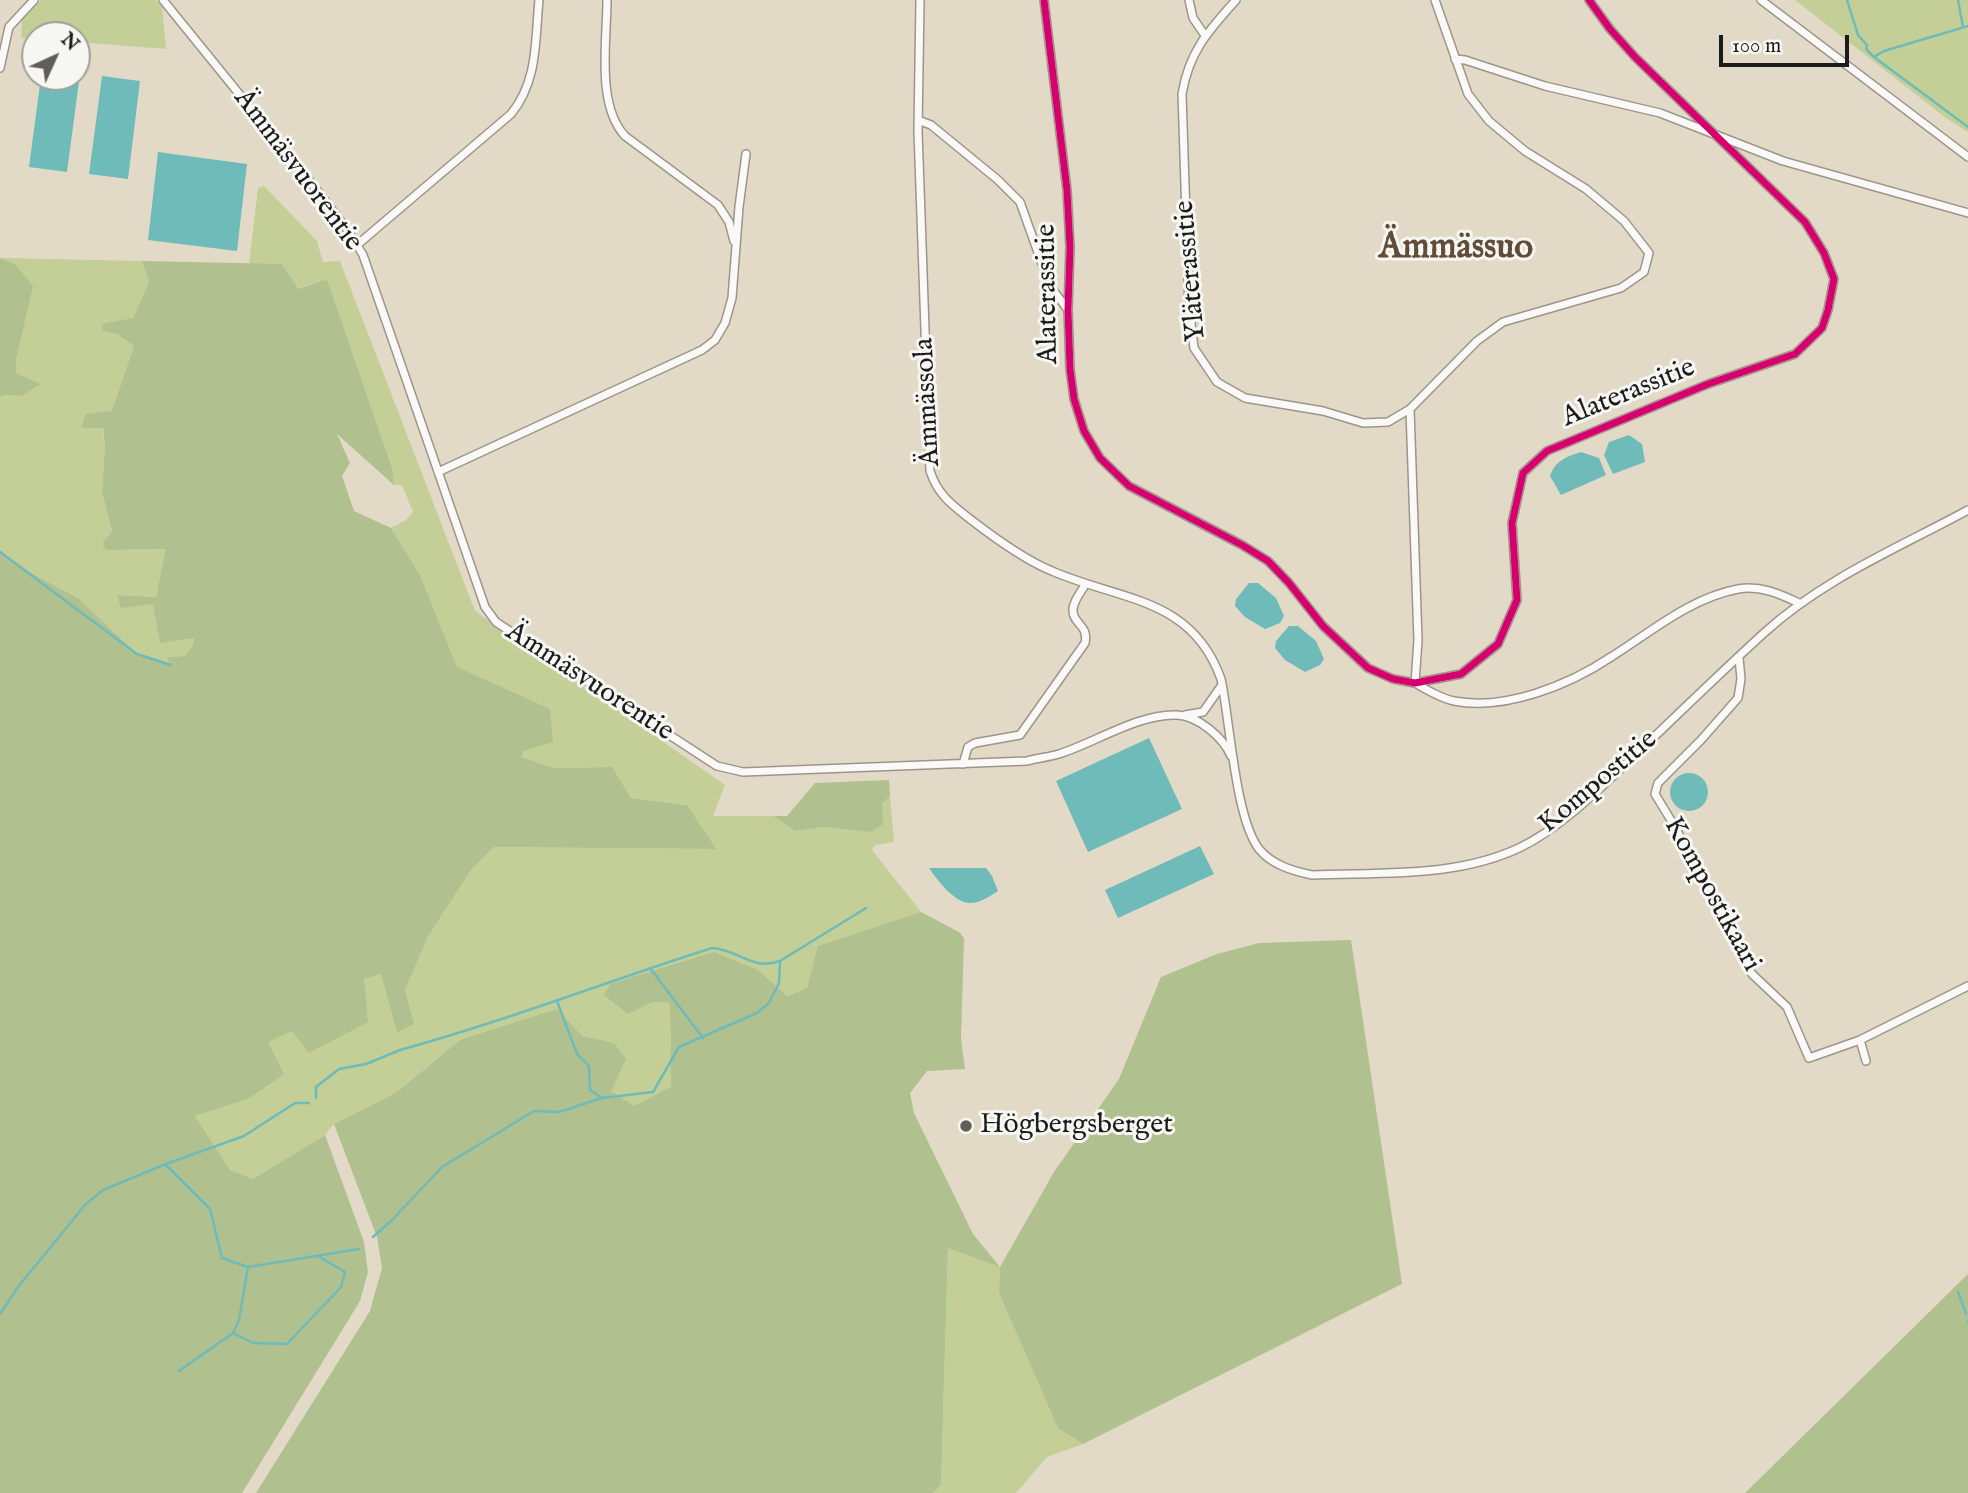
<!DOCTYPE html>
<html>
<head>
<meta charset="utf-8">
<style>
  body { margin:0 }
  #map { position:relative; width:1968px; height:1493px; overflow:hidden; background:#e2dac7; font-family:"IM FELL English",serif }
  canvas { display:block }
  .north { position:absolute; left:21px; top:21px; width:70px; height:70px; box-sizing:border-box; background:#f6f6f2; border:2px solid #9f9f9c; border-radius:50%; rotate:45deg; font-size:19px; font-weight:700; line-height:28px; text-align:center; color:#1c1c1c }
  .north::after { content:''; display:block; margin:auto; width:24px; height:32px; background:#615e58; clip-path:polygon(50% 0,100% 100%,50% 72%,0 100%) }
  .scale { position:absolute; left:1719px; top:35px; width:130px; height:32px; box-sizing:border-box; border:4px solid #1c1c1c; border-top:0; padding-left:9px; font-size:21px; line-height:24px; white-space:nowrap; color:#1c1c1c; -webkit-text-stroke:5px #f6f6f2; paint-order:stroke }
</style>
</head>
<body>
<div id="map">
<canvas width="1968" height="1493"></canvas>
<div class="north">N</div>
<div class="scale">100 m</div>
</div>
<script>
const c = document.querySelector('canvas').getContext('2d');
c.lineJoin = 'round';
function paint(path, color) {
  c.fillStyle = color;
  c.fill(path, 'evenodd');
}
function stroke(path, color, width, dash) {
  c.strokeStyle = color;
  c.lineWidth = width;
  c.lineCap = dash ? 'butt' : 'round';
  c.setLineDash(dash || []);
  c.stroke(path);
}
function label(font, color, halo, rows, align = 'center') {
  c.font = font + ' "IM FELL English",serif';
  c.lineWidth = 6;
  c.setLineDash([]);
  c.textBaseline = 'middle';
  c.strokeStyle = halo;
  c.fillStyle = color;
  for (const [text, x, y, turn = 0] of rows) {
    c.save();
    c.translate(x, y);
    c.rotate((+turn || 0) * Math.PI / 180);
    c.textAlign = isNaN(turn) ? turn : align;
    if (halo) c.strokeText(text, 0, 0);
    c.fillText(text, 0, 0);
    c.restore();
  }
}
paint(new Path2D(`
  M41,0H156L162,7L166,49L77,42V35H35V39L21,38L22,20Z
  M1795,0H1968V132L1946,118Z
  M264,186L317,241L323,262L340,261L475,611L725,785L713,816H773L795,831L823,827L871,832L882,804L890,796L894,842L875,845L872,850L921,912L819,946L807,988L786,996L758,970L652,1002L670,1003V1049L776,1009L587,1173L460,1040L397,1092L334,1124L325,1135L253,1179L230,1170L195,1116L248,1099L267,1042L292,1031L364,979L381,974L405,991L427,938L471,870L494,847L715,849L687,805L631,798L612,767L553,768L522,757L523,751L457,668L420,575L391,528L406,520L413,512L402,485H394L392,468L327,279L297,289L281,264H249L258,188Z
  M0,258L142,261L149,282L133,318L103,331L117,334L134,346L112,412L86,414L82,428H102L105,445L102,492L112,531L102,544L106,550L167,549L156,597L118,595L153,604L195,638L193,645L185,656L168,657L171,665L137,654L78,598L33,574L0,550V397L4,395L21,396L16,373V359L0,358Z
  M948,1247L1000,1267L999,1293L1058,1427L1083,1444L1047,1457L1016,1493H933L941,1484Z`), '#c3cf96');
paint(new Path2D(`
  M0,258L15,264L33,286L16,359V373L40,384L21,396L4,395L0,397Z
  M142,261L282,264L298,289L327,279L392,468L394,485L337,434L350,463L342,476L354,511L391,528L420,575L457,667L550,709L553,742L523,751L522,757L553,768L612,767L631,798L687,805L716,849L494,847L471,870L427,938L405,991L414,1024L397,1032L381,974L364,979L368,1022L309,1053L292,1031L268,1042L284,1074L248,1099L195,1116L230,1170L253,1179L325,1135L364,1242L368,1272L360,1301L242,1493H0V550L33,574L78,598L137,654L170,665L167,657L185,656L193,645L194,638L160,643L153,604L121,608L117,595L156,597L166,549L106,550L102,544L112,531L102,492L105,445L103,428H81L86,414L112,411L134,346L117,334L103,331L102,324L133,318L149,282Z
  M889,780L890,796L882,804L883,824L871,832L823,827L795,831L773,816H787L815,783Z
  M921,912L959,932L964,938L961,1039L965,1069L927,1071L910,1093L914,1113L973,1234L1000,1267L1054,1172L1119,1079L1161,977L1217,954L1259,943L1351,940L1402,1284L1083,1444L1058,1428L999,1293L1000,1267L948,1248L941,1484L933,1493H256L370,1311L382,1268L377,1237L334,1124L397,1092L460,1040L557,1009L582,1036L614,1043L626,1059L611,1091L634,1106L671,1087L670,1003L652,1002L628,1014L604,995L610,984L714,952L758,970L787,996L807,988L818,946Z
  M1968,1274V1493H1745Z`), '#b0c08e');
paint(new Path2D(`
  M77,74H80L67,172L29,167L41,77H77Z
  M102,76L140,81L128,179L89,174Z
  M158,152L247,164L237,251L148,240Z
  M1629,435L1642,444L1645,462L1613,474L1604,455L1609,442Z
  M1581,452L1599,458L1606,475L1561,495L1550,476C1556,460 1566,457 1581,452Z
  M1249,583H1258L1276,598L1284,616L1280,623L1265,629L1245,617L1235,606L1236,599Z
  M1289,626H1298L1316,641L1324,659L1320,665L1305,672L1285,660L1275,648L1276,641Z
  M1149,738L1182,809L1088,852L1056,781Z
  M1670 792a19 19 0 1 1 38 0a19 19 0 1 1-38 0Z
  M1200,846L1214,874L1118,918L1105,890Z
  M929,868H986L992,876L998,891C990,896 982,902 972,903C956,905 937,880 929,868Z`), '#6ebbba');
stroke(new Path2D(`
  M1847,0L1858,35L1867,45L1866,49L1874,57
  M1958,0L1963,27
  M1968,26L1884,51L1874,57L1968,127
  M0,552L137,654L171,665
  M650,968L703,1038
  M557,1001L577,1054L589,1066L590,1090L602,1098
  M316,1098V1087L339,1069L366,1064L400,1050C506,1021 608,981 712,948C740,950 751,971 780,961L866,908
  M166,1165L210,1209L222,1258L248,1267
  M373,1237L392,1220L442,1167L534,1111L559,1112L602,1098L653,1092L679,1047L757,1013L769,1003L779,983L780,961
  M1958,1292L1966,1314
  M0,1314L18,1287L85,1205L103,1190L166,1164L244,1136L295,1103H309
  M1968,1322V1323
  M233,1333L253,1343L287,1344L341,1287L345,1272L318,1256
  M179,1371L233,1333L239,1320L248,1267L359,1249`), '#6ebbba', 2.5);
const minor = new Path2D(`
  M163,0L317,190L349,232L363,255L485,607L496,622L717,766L743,772L1027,761C1037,758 1049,757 1059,754C1094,743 1140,713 1177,715C1198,716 1223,737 1231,756
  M607,0C607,40 596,105 625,136L718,205L729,222L734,241
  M920,0L918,131L930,471C938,495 951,504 970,519C992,536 1027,561 1052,571C1121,601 1192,597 1221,679C1230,720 1235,818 1259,849C1272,865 1293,871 1312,875C1382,872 1457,878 1521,847C1560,828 1598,790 1629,761C1674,718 1718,675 1764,633C1823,579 1898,548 1968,510
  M1044,0L1067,190L1070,247L1068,310L1070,369L1074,399L1084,431L1100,458L1129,486L1242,545L1268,561L1289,583L1323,626L1368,668L1393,679L1415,683L1461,674L1498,644L1517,600L1512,523L1523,473L1547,451L1708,384L1795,354L1822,328L1828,310L1834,279L1824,253L1805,222L1635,57L1610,29L1589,0
  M1189,0L1193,18L1204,34
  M1236,0C1208,31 1189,52 1182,94L1189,307L1194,348L1217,382L1245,398L1323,411L1363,423L1388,422L1410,409L1477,341L1503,322L1621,288L1644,272L1649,253L1624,221L1586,189L1525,151L1489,121L1468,94L1435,0
  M1761,0L1968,157
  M1455,59L1465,60L1545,86L1660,113L1783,161L1968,213
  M0,68L9,27L34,0
  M918,120L931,125L998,180L1020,202L1050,286L1068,310
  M357,245L511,114C538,81 535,41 539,0
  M1410,409L1418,640L1415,683C1427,690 1440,698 1454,701C1505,711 1569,685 1611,657C1651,632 1690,598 1738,589C1760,585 1780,594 1799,603
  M438,472L702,350L715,340L725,323L732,298L739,207L746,154
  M1739,658L1741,679L1738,698L1701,740L1658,783L1655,794L1675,827L1752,974L1787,1007L1809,1058L1860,1040L1968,986
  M1185,715L1203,712L1222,685
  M963,764L968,747L975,743L1020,735L1085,643C1089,625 1073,624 1073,611C1072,603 1081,592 1085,585
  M1860,1040L1866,1061`);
stroke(minor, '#9a968b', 10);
stroke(minor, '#fbf9f7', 7);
stroke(new Path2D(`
  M1044,0L1067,190L1070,247L1068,310L1070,369L1074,399L1084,431L1100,458L1129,486L1242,545L1268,561L1289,583L1323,626L1368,668L1393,679L1415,683L1461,674L1498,644L1517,600L1512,523L1523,473L1547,451L1708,384L1795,354L1822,328L1828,310L1834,279L1824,253L1805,222L1635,57L1610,29L1589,0`), '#d6006c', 7);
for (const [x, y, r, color] of [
  [966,1126,7,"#615e58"]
]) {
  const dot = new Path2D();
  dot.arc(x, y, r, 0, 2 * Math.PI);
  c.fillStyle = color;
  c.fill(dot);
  stroke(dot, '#f6f6f2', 2.5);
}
label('28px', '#1c1c1c', '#f6f6f2', [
  ["Ämmäsvuorentie",297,171,53],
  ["Yläterassitie",1192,271,-95],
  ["Alaterassitie",1049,294,-91],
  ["Alaterassitie",1629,394,-22],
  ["Ämmässola",929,402,-93],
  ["Ämmäsvuorentie",589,683,33],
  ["Kompostitie",1599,783,-40],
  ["Kompostikaari",1711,895,61]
]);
label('28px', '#1c1c1c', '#f6f6f2', [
  ["Högbergsberget",980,1126]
], 'left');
label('bold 35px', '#604c37', '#f6f6f2', [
  ["Ämmässuo",1456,250]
]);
</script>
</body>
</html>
